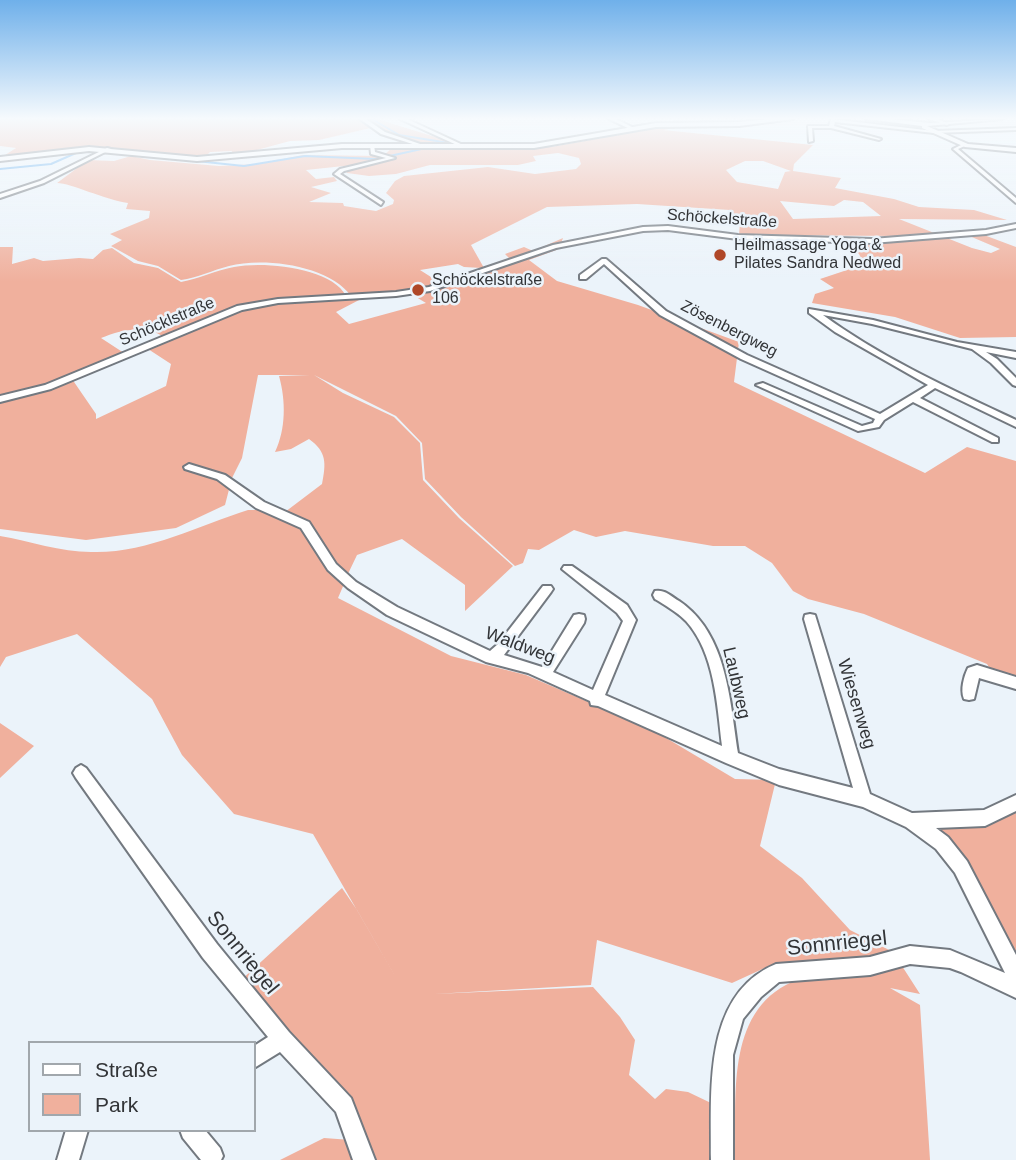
<!DOCTYPE html>
<html>
<head>
<meta charset="utf-8">
<style>
  body { margin:0 }
  #map { position:relative; width:1016px; height:1160px; overflow:hidden; background:#ebf3fa; font-family:Arial,sans-serif }
  canvas { display:block }
  .legend { position:absolute; left:28px; top:1041px; width:228px; height:91px; box-sizing:border-box; background:#ebf3fa; border:2px solid #a1a7ac; margin:0; padding:9px 12px; list-style:none; font-size:21px; color:#323437 }
  .legend li { display:flex; align-items:center; gap:14px; height:35px }
  .legend b { width:35px; border:2px solid #a1a7ac }
</style>
</head>
<body>
<div id="map">
<canvas width="1016" height="1160"></canvas>
<ul class="legend">
<li><b style="height:9px;background:#fff"></b>Straße</li>
<li><b style="height:19px;background:#f0b09d"></b>Park</li>
</ul>
</div>
<script>
const c = document.querySelector('canvas').getContext('2d');
c.lineJoin = 'round';
function paint(path, color) {
  c.fillStyle = color;
  c.fill(path, 'evenodd');
}
function stroke(path, color, width, dash) {
  c.strokeStyle = color;
  c.lineWidth = width;
  c.lineCap = dash ? 'butt' : 'round';
  c.setLineDash(dash || []);
  c.stroke(path);
}
function label(font, color, halo, rows, align = 'center') {
  c.font = font + ' Arial,sans-serif';
  c.lineWidth = 5;
  c.setLineDash([]);
  c.textBaseline = 'middle';
  c.strokeStyle = halo;
  c.fillStyle = color;
  for (const [text, x, y, turn = 0] of rows) {
    c.save();
    c.translate(x, y);
    c.rotate((+turn || 0) * Math.PI / 180);
    c.textAlign = isNaN(turn) ? turn : align;
    if (halo) c.strokeText(text, 0, 0);
    c.fillText(text, 0, 0);
    c.restore();
  }
}
paint(new Path2D(`
  M0,119H361L375,127L319,140L290,141L224,159L232,155V151L210,152L205,157L89,148L2,157L16,148L0,146Z
  M365,119H377L455,143C435,144 401,142 384,132C377,128 372,123 365,119Z
  M675,125V128L663,130L813,145L794,164L793,171L841,178L835,188L894,199L919,207L974,210L1007,220L899,219L972,248L991,253L1000,249L967,235H984L1016,247V337L960,338L895,317L812,303L815,294L834,288L820,279L850,269L862,260L859,254L842,240L882,243L911,239L903,236L739,235L740,222L730,210L637,204L547,207L471,245L484,268L510,259L505,254L524,247L533,251L563,238L559,249L529,260L557,281L638,305L739,342L734,382L925,473L967,447L1016,461V680L990,669L987,664L864,614L808,599L793,591L772,563L745,546H713L625,531L596,537L574,530L539,550L528,549L523,563L515,566L461,517L425,479L422,443L396,416L314,375L343,393L394,417L420,443L423,480L459,518L513,566L465,611V585L402,539L357,555L346,578L320,545L285,512L322,484C326,463 327,452 309,439L291,449L275,452C286,429 286,401 279,376L310,375H258L242,458L232,478L225,505L176,528L86,540L0,529V401L25,397L72,379L96,414V419L166,386L171,364L148,349L238,311L280,303L361,299L336,312L349,324L426,303L411,294V290L351,296C329,265 263,257 229,266C213,270 197,278 181,280L158,266L138,261L111,246L122,240L110,234L149,218L150,211L126,209L128,203C105,200 71,183 57,183L88,160L114,161L131,156L150,160L219,166L256,164L303,155L383,156L392,148L551,147ZM558,153L579,158L581,164L576,169L535,174L488,167L404,176L395,181L386,193L394,200L393,204L376,211L344,206L343,203L309,202L331,193L311,187L337,181L334,177L316,179L306,170L344,166L347,173L369,176L396,174L430,165H518L536,161L533,156ZM745,161H763L791,171L785,172L778,189L737,182L726,170ZM844,200L863,202L881,216L793,219L780,201L834,206ZM458,264L464,267L482,268L442,284L420,270Z
  M0,247H13L12,264L34,258L43,261L79,258L93,259L103,250L112,248L134,263L158,268L181,282C199,279 216,270 234,267C262,261 332,267 346,296L248,305L219,312L164,337C145,324 120,330 101,338L124,353C84,370 44,390 0,396Z
  M248,510H260L304,528L344,584L338,598L451,656L526,675L651,729L735,779L776,780L760,846L802,878L850,930L893,952L920,994L890,988L920,1005L930,1160H735C737,1101 724,1012 792,982C805,976 826,981 839,978L769,966L732,983L597,940L591,985L434,994L593,987L620,1017L635,1040L629,1075L655,1099L666,1089L688,1092L711,1103L715,1160H370L360,1124L240,981L342,888L357,910L406,995L313,834L234,814L182,755L152,699L77,634L6,657L0,667V536C29,541 61,552 91,552C145,554 198,526 248,510Z
  M0,723L34,746L0,778Z
  M1016,810V959L946,841L939,824Z
  M324,1138L351,1140L356,1160H280Z`), '#f0b09d');
stroke(new Path2D(`
  M372,119L399,135L449,143
  M139,155L244,166L305,156L376,159L426,148
  M0,169L51,164L76,153L93,151`), '#5ba9ed', 2);
const minor = new Path2D(`
  M360,119H366L385,132L426,146L422,147L381,134Z
  M400,119H407L463,145L459,146Z
  M609,119H616L636,129L632,130Z
  M831,119L934,131L1016,128V130L934,133L835,122L834,126L881,139L879,140L831,128H812L813,141L809,142L808,126H829Z
  M929,119H937L949,124L947,125Z
  M963,144L967,145L958,149L1016,198V203L953,149Z
  M370,145H374L375,152L395,158L344,171L340,174L383,202L381,205L334,174L340,169L386,158L371,154Z
  M107,148L111,149L44,183L0,198V194L40,181Z
  M1016,224V228L986,234L872,243L738,239L668,230L643,231L556,248L430,291L396,296L278,303L242,310L51,389L0,402V396L45,385L237,306L278,299L396,292L429,287L553,245L643,227L668,226L738,235L872,239L986,230Z
  M602,259H606L666,311L747,355L880,414L928,385L835,332L809,313V309L873,320L957,342L1016,352V358L986,352L997,359L1016,378V386L1013,385L991,363L972,349L872,324L823,315C882,358 950,389 1016,420V427L935,388L920,398L998,438V442H992L913,402L884,420L879,427L858,431L756,385L763,383L862,426L873,423L875,419L741,359L660,315L604,264L586,279H580V275Z
  M189,464L225,475L264,502L309,522L336,564L356,582L397,607L490,651L498,644L543,586H551L553,589L551,592L504,655L542,667L574,615L579,614L584,615L585,619L584,623L553,672L593,690L623,621L617,613L562,569L564,566H572L627,605L636,620L605,695L722,746C717,705 715,653 686,621C677,612 665,605 655,599L653,595L655,591C664,589 671,596 679,601C727,633 730,701 738,753L779,769L853,788L804,619L805,615L810,614L815,615L870,794L912,813L984,810L1016,795V811L985,826L936,828L948,837L967,861L1016,955V998L961,972L950,968L910,964L870,975L779,982L761,997L743,1019L733,1055V1160H711C712,1094 701,995 776,964L870,957L910,946L950,950L1005,973L955,873L936,849L906,827L863,807L779,785L726,763L598,706L591,705L590,701L528,673L486,662L387,615L348,588L328,570L301,528L256,508L217,479L185,469L184,467Z
  M977,665L1016,677V689L979,678L974,699L969,700L964,699C960,690 964,676 968,668Z
  M81,765L86,768L217,944L289,1032L351,1098L375,1160H353L336,1112L280,1052L254,1068V1046L268,1037L203,958L76,778L73,773L76,768Z
  M66,1130H88L79,1160H57Z
  M180,1130H205L220,1148L223,1156L221,1160H201L183,1138Z`);
const major = new Path2D(`
  M770,119H793L739,126L656,127L534,148H342L197,161L89,151L0,161V157L89,147L197,157L342,144H534L656,123L739,122Z
  M889,119L930,123L1003,119L927,126L968,144L1016,148V152L965,147L922,128V126L866,119Z`);
stroke(minor, '#737980', 4);
stroke(major, '#737980', 4);
paint(minor, '#fff');
paint(major, '#fff');
const sky = c.createLinearGradient(0, 0, 0, 282);
sky.addColorStop(0, '#6fb0ea');
sky.addColorStop(0.42, '#f6fafd');
sky.addColorStop(1, '#f6fafd00');
c.fillStyle = sky;
c.fillRect(0, 0, 1016, 282);
for (const [x, y, r, color] of [
  [720,255,7,"#af4728"],
  [418,290,7,"#af4728"]
]) {
  const dot = new Path2D();
  dot.arc(x, y, r, 0, 2 * Math.PI);
  c.fillStyle = color;
  c.fill(dot);
  stroke(dot, '#ebf3fa', 2.5);
}
label('16px', '#323437', '#ebf3fa', [
  ["Schöckelstraße",722,219,4],
  ["Schöcklstraße",167,322,-23],
  ["Zösenbergweg",729,329,27]
]);
label('16px', '#323437', '#ebf3fa', [
  ["Heilmassage Yoga &",734,246],
  ["Pilates Sandra Nedwed",734,264],
  ["Schöckelstraße",432,281],
  ["106",432,299]
], 'left');
label('18px', '#323437', '#ebf3fa', [
  ["Waldweg",520,646,21],
  ["Laubweg",736,683,77],
  ["Wiesenweg",856,704,73]
]);
label('21px', '#323437', '#ebf3fa', [
  ["Sonnriegel",837,944,-6],
  ["Sonnriegel",242,953,51]
]);
</script>
</body>
</html>
